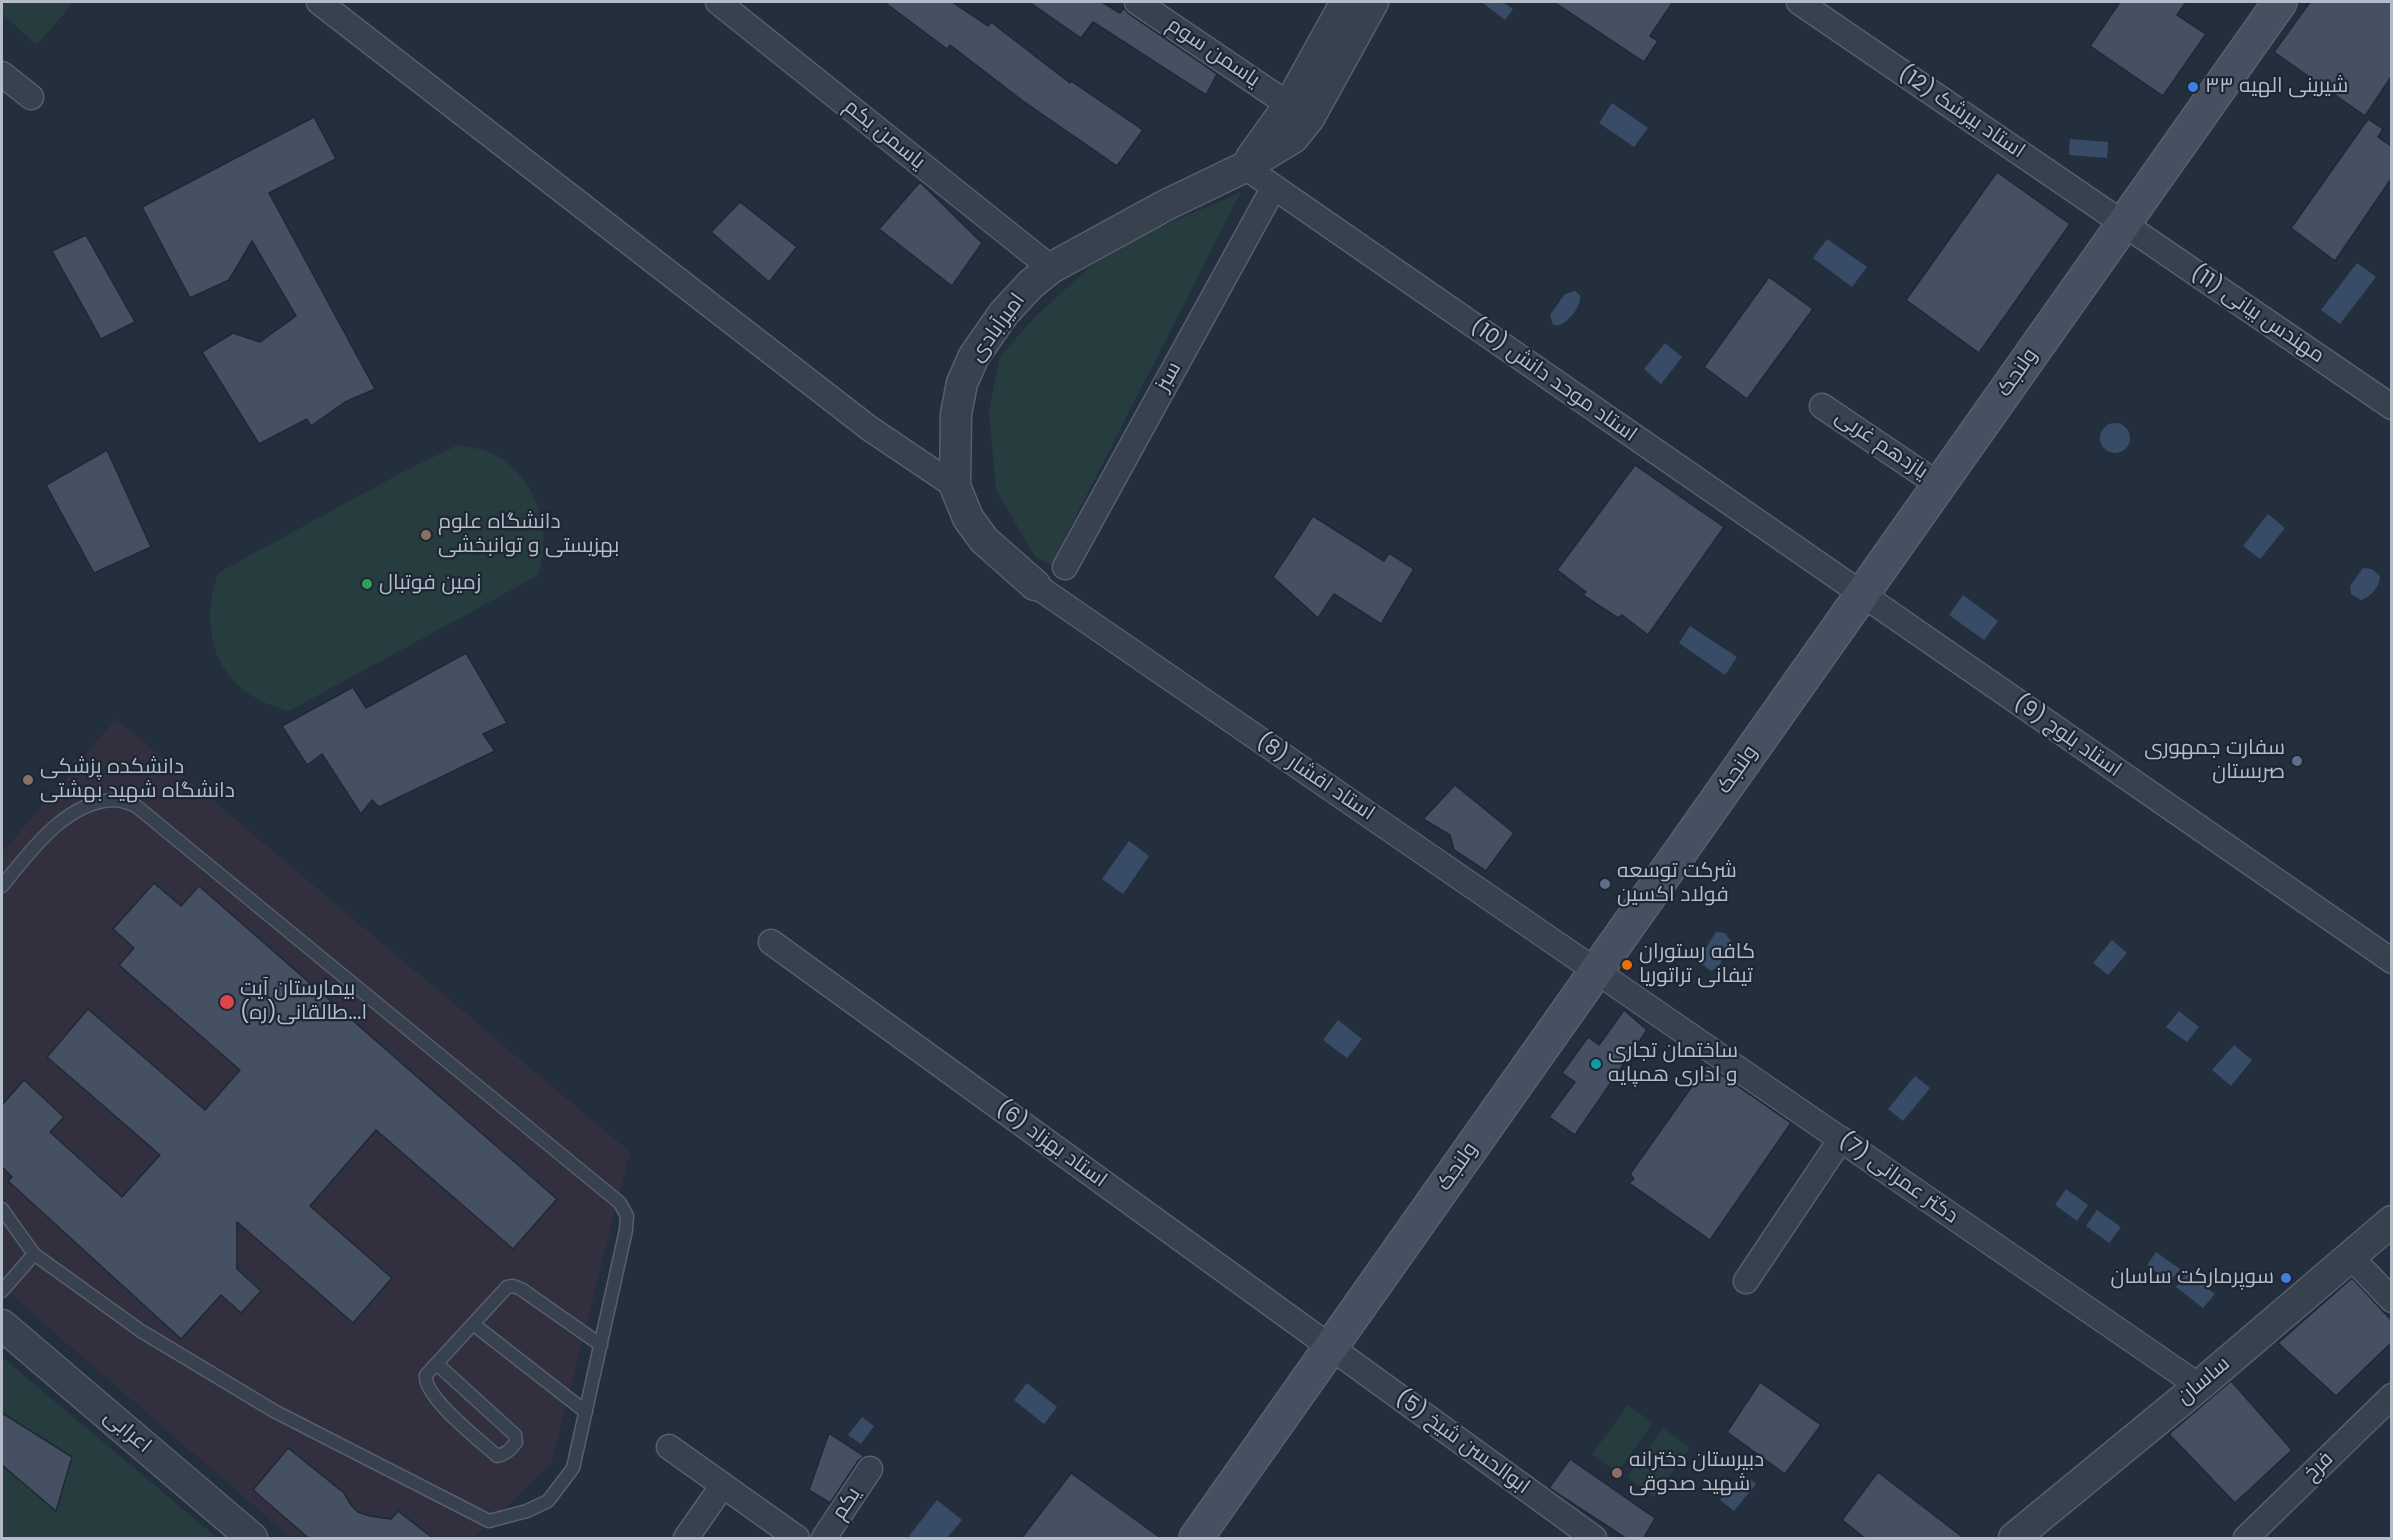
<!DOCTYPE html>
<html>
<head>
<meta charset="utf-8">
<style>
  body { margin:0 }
  #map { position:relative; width:2393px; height:1540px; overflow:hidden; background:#242f3e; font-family:Poppins,sans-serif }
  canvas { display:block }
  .frame { position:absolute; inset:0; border:3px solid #b4bcc9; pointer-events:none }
</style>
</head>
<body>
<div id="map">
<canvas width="2393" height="1540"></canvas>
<div class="frame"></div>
</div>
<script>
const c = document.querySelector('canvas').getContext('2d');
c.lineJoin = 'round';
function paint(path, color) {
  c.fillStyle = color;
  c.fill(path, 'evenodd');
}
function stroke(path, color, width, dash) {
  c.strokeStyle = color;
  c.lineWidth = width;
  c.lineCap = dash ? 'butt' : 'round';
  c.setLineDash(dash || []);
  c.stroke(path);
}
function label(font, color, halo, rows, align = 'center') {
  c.font = font + ' Poppins,Cairo,sans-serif';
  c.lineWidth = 4.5;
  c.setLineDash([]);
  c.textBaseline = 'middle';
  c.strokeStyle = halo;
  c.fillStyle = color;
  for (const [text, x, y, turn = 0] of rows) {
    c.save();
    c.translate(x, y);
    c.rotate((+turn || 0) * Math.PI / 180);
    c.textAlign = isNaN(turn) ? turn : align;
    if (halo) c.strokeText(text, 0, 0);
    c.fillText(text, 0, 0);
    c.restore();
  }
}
paint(new Path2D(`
  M116,719L630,1152L552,1463L473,1538H291L2,1287V853Z`), '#32303f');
paint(new Path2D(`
  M2,2H74L37,45L2,14Z
  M1241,192L1051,565L1035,557L996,490L989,411L1000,356L1037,315L1092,265L1158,228Z
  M458,445C470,447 483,449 494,454C537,477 554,533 537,576L289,711C220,694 196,637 218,573L399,474Z
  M2,1357L215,1536L213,1538H2Z
  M1628,1405L1653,1423L1617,1473L1592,1454Z
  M1663,1428L1690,1448L1654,1497L1627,1477Z`), '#263c3f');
paint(new Path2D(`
  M1484,2H1503L1513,9L1505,20L1483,3Z
  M1612,103L1648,128L1634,147L1599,123Z
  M2070,139L2108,142L2107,158L2069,155Z
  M1827,239L1867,267L1852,287L1813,258Z
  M2357,263L2376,277L2340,324L2321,310Z
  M1575,291L1580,295C1583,306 1564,329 1553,325L1550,315L1565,294Z
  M1665,343L1682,357L1661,384L1644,369Z
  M2100 438a15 15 0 1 1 30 0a15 15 0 1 1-30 0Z
  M2268,514L2285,528L2260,559L2243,546Z
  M2363,568L2372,569L2380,576C2380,586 2371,597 2361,600L2351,594L2350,586Z
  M1963,595L1998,621L1984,640L1949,615Z
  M1690,626L1737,657L1725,675L1679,643Z
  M1129,841L1149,856L1123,894L1102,879Z
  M1716,932L1725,933L1733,944L1718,967L1711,971L1703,965L1700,958Z
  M2112,940L2127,953L2108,975L2093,963Z
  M2179,1011L2199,1027L2187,1042L2166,1027Z
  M1338,1020L1362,1039L1347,1058L1323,1040Z
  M2234,1045L2252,1060L2231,1086L2212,1070Z
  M1915,1076L1930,1088L1903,1121L1888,1109Z
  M2066,1189L2088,1205L2077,1221L2055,1205Z
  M2097,1210L2121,1227L2109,1243L2086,1226Z
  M2156,1252L2180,1269L2170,1282L2147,1265Z
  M2187,1273L2215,1294L2203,1308L2176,1287Z
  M1027,1383L1057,1407L1044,1424L1014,1400Z
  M862,1417L874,1426L861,1444L848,1435Z
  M1742,1473L1756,1484L1734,1511L1720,1500Z
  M937,1500L962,1520L947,1538H912L909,1536Z`), '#394c67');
const building = new Path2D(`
  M884,2H952L988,26L991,22L1070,83L1071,81L1143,130L1117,166L1023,101L950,45L947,49Z
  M1029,2H1102L1120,13L1124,8L1129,14L1217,74L1206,95L1093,22L1081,38Z
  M1554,2H1673L1650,36L1658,41L1644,62Z
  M2120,2H2186L2177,15L2206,34L2163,96L2090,46Z
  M2310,2H2391V77L2365,116L2274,52Z
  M314,117L336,159L269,193L375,389L345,402L311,426L307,419L259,444L202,352L233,333L260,342L296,316L252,241L229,280L190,298L142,207Z
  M2368,119L2383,129L2378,137L2391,146V179L2335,261L2291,228Z
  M1997,172L2070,224L1979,353L1906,300Z
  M920,182L982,243L952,286L879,229Z
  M740,202L797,247L769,282L711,232Z
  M86,235L135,322L101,339L52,251Z
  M1769,277L1813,309L1747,399L1704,367Z
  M107,450L151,547L94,573L46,485Z
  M1635,465L1724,527L1648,635L1622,615L1618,618L1583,595L1586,592L1557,570Z
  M1313,516L1384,561L1389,553L1414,569L1381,624L1334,594L1318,618L1273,577Z
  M466,653L507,723L483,734L495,751L379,807L372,800L361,814L322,754L307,765L282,726L353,687L366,708Z
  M1455,785L1514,833L1486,871L1454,850L1450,835L1423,819Z
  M154,883L181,906L199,886L557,1199L513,1249L376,1130L310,1206L392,1278L353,1323L237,1222V1269L261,1291L241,1313L221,1295L181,1339L8,1181L12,1177L2,1167V1105L24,1080L64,1117L50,1132L122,1197L160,1155L47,1057L88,1009L205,1110L240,1070L119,965L134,948L113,929Z
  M1624,1010L1647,1030L1575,1135L1549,1117L1575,1082L1562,1073L1588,1037L1599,1045Z
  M1707,1065L1791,1123L1710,1240L1629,1183L1634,1179L1630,1174Z
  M2352,1278L2391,1320V1343L2336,1396L2278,1343Z
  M2231,1381L2292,1450L2235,1503L2169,1434Z
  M1760,1382L1821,1425L1785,1474L1727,1432Z
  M2,1413L72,1457L56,1511L2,1465Z
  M829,1433L864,1456L858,1461L830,1503L809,1490Z
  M288,1448L344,1493L351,1505L358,1512L370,1516L391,1519L398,1511L434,1539H310L305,1535L253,1490Z
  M1570,1459L1655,1518L1643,1539H1627L1549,1488Z
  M1878,1472L1965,1539H1866L1842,1520Z
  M1071,1473L1162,1539H1021Z`);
paint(building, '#455162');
stroke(building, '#1f2835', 1.5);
const service = new Path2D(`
  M2,886C30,852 65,802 113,800C121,800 129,803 136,806L620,1203L627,1216L626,1230L573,1468L548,1501L527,1511L489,1521L274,1411L141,1331L34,1254L2,1209
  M2,1291L34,1254
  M473,1324L586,1412
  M437,1364L515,1435L516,1442C511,1450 506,1454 497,1456C481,1441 423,1397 426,1375L507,1287L513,1286L521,1289L601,1345`);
const minor = new Path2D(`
  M319,2L869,428L955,486
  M718,2L1051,268
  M1137,2L1289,105
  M1799,2L2392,407
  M2,74L31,97
  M1245,167L2392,961
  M1822,406L1939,485
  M1065,567L1274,187
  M1035,585L2199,1386
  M771,942L1594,1538
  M2351,1257L2392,1300
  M1746,1281L1841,1139
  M669,1447L797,1538
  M686,1538L723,1485
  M824,1538L870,1469
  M2246,1538L2392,1396`);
const tertiary = new Path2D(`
  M1251,158L1289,105L1346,2
  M1035,585L984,540L968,518L955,486L956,414L962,383L974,356L1004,313L1031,284L1051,268L1166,205L1245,167L1293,138L1309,118L1373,2
  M2,1325L252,1538
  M2014,1538L2199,1386L2392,1221`);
const secondary = new Path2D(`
  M1196,1538L2280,2`);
stroke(service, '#565f6c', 15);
stroke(minor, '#565f6c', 27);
stroke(tertiary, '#565f6c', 33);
stroke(secondary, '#565f6c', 36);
stroke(service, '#38414e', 12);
stroke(minor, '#38414e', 24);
stroke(tertiary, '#38414e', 30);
stroke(secondary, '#465061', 33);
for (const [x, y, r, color] of [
  [2193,87,6,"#3f7fe0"],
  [426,535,6,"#8d6e63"],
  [367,584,6,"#2e9e5b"],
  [2297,761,6,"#5c6f8a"],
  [28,780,6,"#8d6e63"],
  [1605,884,6,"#5c6f8a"],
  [1627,965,6,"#e8710a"],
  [227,1002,8,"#e0444e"],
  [1596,1064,6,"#0f9aa8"],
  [2286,1278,6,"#3f7fe0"],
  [1617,1473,6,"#8d6e63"]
]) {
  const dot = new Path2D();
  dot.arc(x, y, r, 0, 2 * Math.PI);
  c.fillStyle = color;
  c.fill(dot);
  stroke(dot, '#1d2633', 2);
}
label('21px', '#b4bcc9', '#1d2633', [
  ["یاسمن سوم",1213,53,34],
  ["استاد بیرشک (12)",1961,113,34],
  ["یاسمن یکم",884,135,39],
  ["مهندس بیانی (11)",2257,315,34],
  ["امیرآبادی",998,328,-54],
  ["ولنجک",2018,373,-55],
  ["سبز",1169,377,-61],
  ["استاد موحد دانش (10)",1553,381,35],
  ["یازدهم غربی",1881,445,34],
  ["استاد بلوچ (9)",2067,737,35],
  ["ولنجک",1738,770,-55],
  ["استاد افشار (8)",1315,778,34],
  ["استاد بهزاد (6)",1051,1145,36],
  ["ولنجک",1458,1167,-55],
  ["دکتر عمرانی (7)",1898,1179,35],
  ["ساسان",2204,1381,-40],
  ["اعرابی",127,1432,40],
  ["ابوالحسن شیخ (5)",1462,1443,36],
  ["فرخ",2319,1467,-44],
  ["یکم",847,1504,-57]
]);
label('21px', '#b4bcc9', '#1d2633', [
  ["شیرینی الهیه ٣٣",2205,87],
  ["دانشگاه علوم",438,523],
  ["بهزیستی و توانبخشی",438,547],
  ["زمین فوتبال",379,584],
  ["سفارت جمهوری",2285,749,"right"],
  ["صربستان",2285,773,"right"],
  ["دانشکده پزشکی",40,768],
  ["دانشگاه شهید بهشتی",40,792],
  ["شرکت توسعه",1617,872],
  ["فولاد اکسین",1617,896],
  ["کافه رستوران",1639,953],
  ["تیفانی تراتوریا",1639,977],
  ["بیمارستان آیت",240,990],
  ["ا...طالقانی(ره)",240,1014],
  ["ساختمان تجاری",1608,1052],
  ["و اداری همپایه",1608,1076],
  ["سوپرمارکت ساسان",2274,1278,"right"],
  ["دبیرستان دخترانه",1629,1461],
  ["شهید صدوقی",1629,1485]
], 'left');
</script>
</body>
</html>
